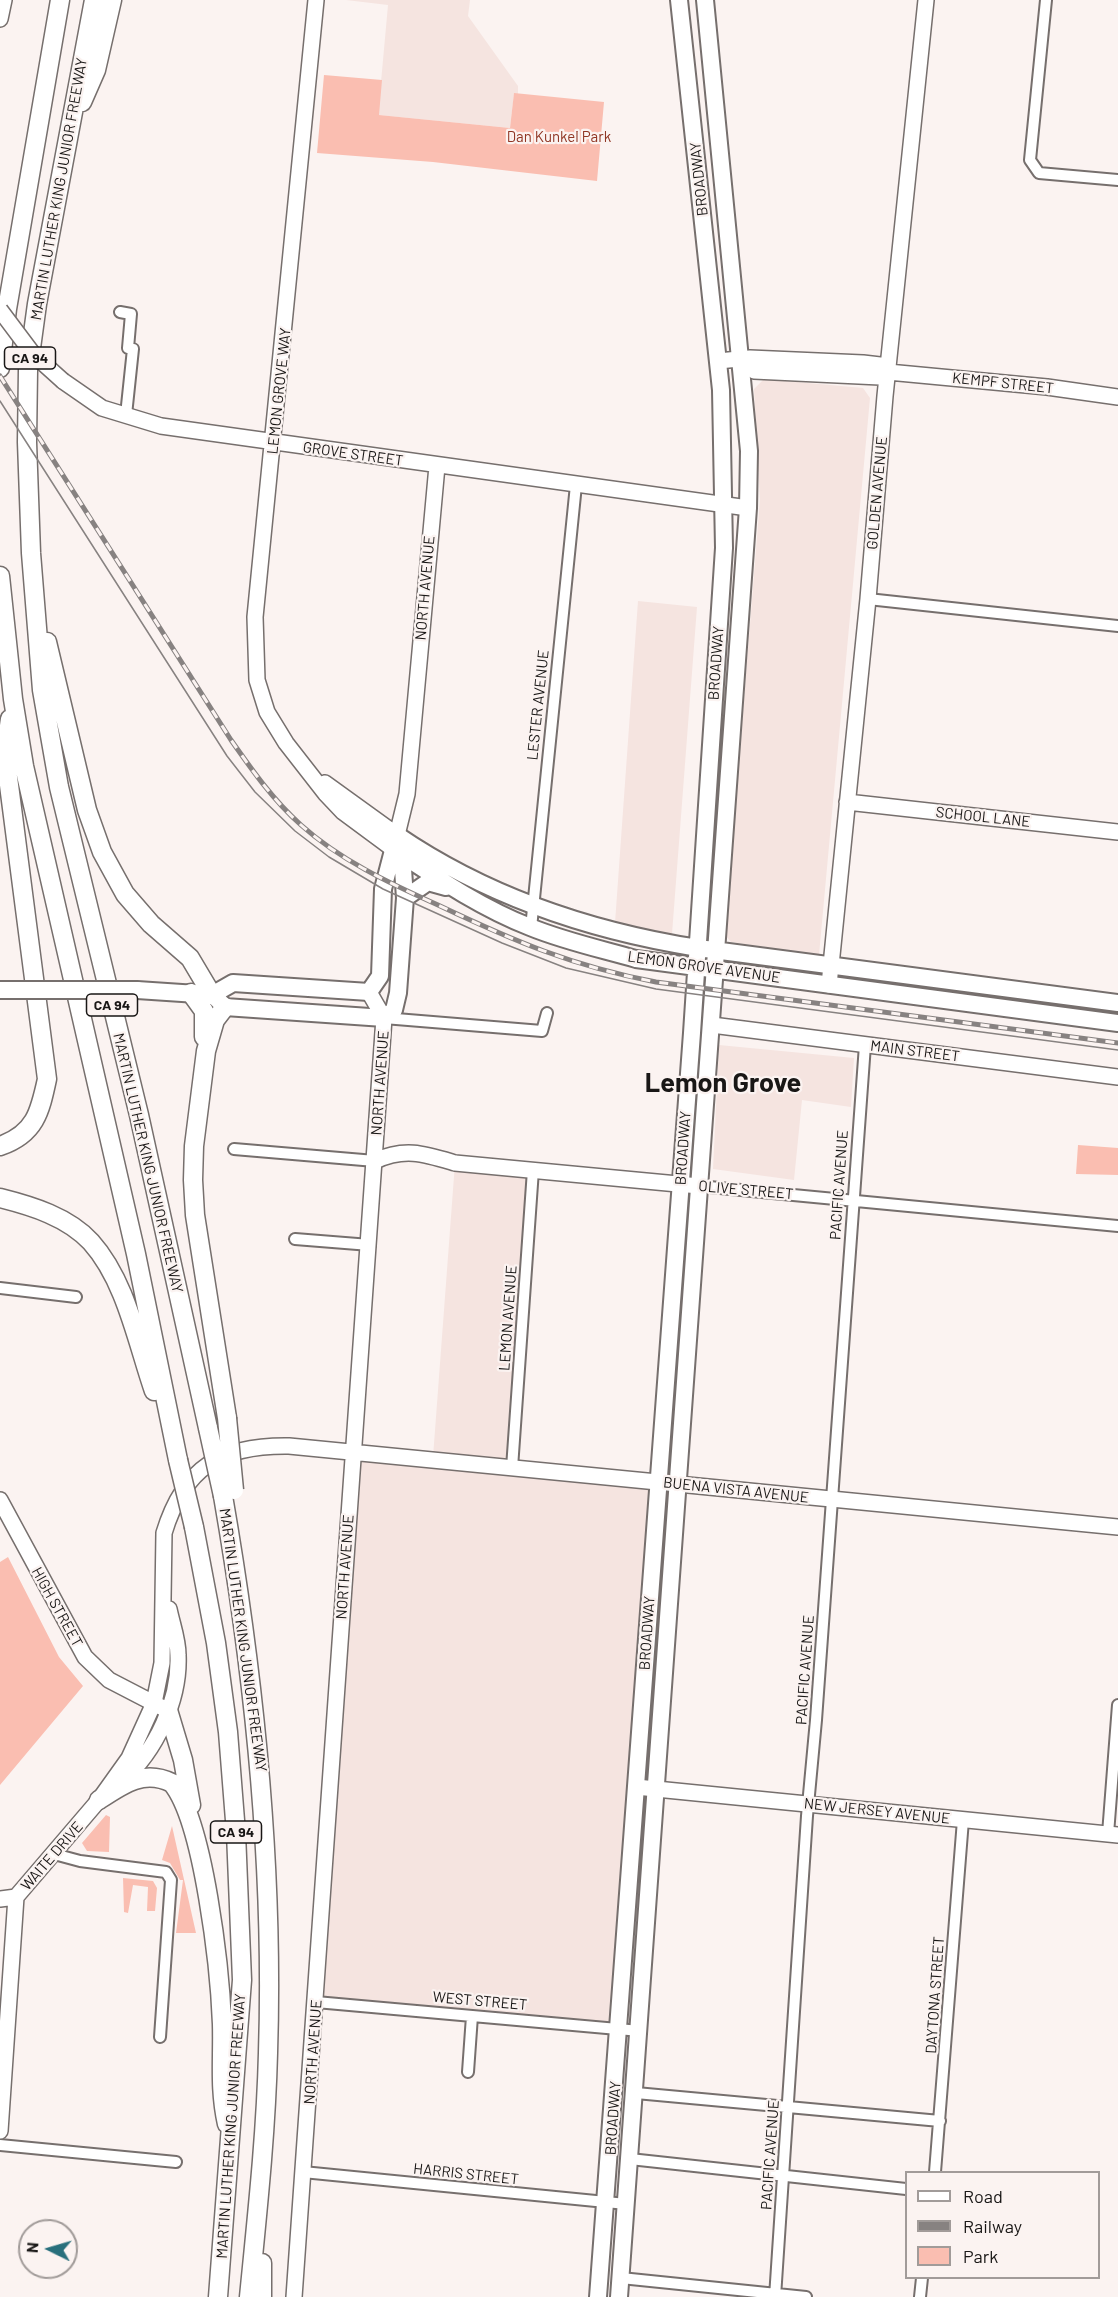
<!DOCTYPE html>
<html>
<head>
<meta charset="utf-8">
<style>
  body { margin:0 }
  #map { position:relative; width:1118px; height:2297px; overflow:hidden; background:#fbf3f1; font-family:Barlow,sans-serif }
  canvas { display:block }
  .legend { position:absolute; left:905px; top:2171px; width:195px; height:108px; box-sizing:border-box; background:#fbf3f1; border:2px solid #a19b99; margin:0; padding:8px 10px; list-style:none; font-size:18px; color:#191716 }
  .legend li { display:flex; align-items:center; gap:12px; height:30px }
  .legend b { width:30px; border:2px solid #a19b99 }
  .north { position:absolute; left:18px; top:2219px; width:60px; height:60px; box-sizing:border-box; background:#fbf3f1; border:2px solid #a19b99; border-radius:50%; rotate:275deg; font-size:16px; font-weight:700; line-height:24px; text-align:center; color:#191716 }
  .north::after { content:''; display:block; margin:auto; width:21px; height:27px; background:#286f7c; clip-path:polygon(50% 0,100% 100%,50% 72%,0 100%) }
</style>
</head>
<body>
<div id="map">
<canvas width="1118" height="2297"></canvas>
<ul class="legend">
<li><b style="height:8px;background:#fff"></b>Road</li>
<li><b style="height:8px;background:#878281"></b>Railway</li>
<li><b style="height:16px;background:#fabeb1"></b>Park</li>
</ul>
<div class="north">N</div>
</div>
<script>
const c = document.querySelector('canvas').getContext('2d');
c.lineJoin = 'round';
function paint(path, color) {
  c.fillStyle = color;
  c.fill(path, 'evenodd');
}
function stroke(path, color, width, dash) {
  c.strokeStyle = color;
  c.lineWidth = width;
  c.lineCap = dash ? 'butt' : 'round';
  c.setLineDash(dash || []);
  c.stroke(path);
}
function label(font, color, halo, rows, align = 'center') {
  c.font = font + ' Barlow,sans-serif';
  c.lineWidth = 4.5;
  c.setLineDash([]);
  c.textBaseline = 'middle';
  c.strokeStyle = halo;
  c.fillStyle = color;
  for (const [text, x, y, turn = 0] of rows) {
    c.save();
    c.translate(x, y);
    c.rotate((+turn || 0) * Math.PI / 180);
    c.textAlign = isNaN(turn) ? turn : align;
    if (halo) c.strokeText(text, 0, 0);
    c.fillText(text, 0, 0);
    c.restore();
  }
}
paint(new Path2D(`
  M346,0H470L468,16L518,86V94H514L510,128L378,115L388,5Z
  M764,379L863,388L870,398L819,955L731,942L725,935L760,500L754,389Z
  M638,601L697,607L672,934L615,923Z
  M719,1045L854,1058L851,1107L802,1100L794,1180L713,1169Z
  M455,1163L533,1170L510,1465L433,1457Z
  M356,1454L655,1484L618,2026L319,1999Z`), '#f5e4e0');
paint(new Path2D(`
  M324,75L382,80L379,115L510,128L514,93L604,102L597,181L433,162L317,153Z
  M1078,1145L1118,1148V1175L1076,1174Z
  M8,1557L59,1657L83,1686L0,1785V1562Z
  M106,1815L110,1817L109,1852L87,1851L82,1843Z
  M172,1826L196,1933H176L183,1880H180L170,1863L162,1860Z
  M123,1878L153,1881L157,1888L155,1911H147L148,1887L133,1885L128,1913L124,1912Z`), '#fabeb1');
const street = new Path2D(`
  M1046,0L1030,160L1039,173L1118,180
  M120,312L131,314L128,348L133,349L126,415
  M868,599L1118,626
  M531,928L576,485
  M384,1018L542,1031L547,1013
  M234,1149L375,1161
  M699,1186L1118,1226
  M295,1239L370,1245
  M0,1288L76,1297
  M512,1468L533,1170
  M1108,1834L1118,1705
  M54,1854L80,1861L166,1872L171,1880L160,2037
  M316,2002L640,2031
  M468,2072L472,2016
  M636,2093L940,2121
  M0,2145L176,2162
  M630,2159L906,2189
  M303,2172L626,2204
  M935,2172L963,1820
  M621,2278L806,2297
  M775,2297L807,1816L816,1720L865,1045
  M920,2297L922,2278`);
const secondary = new Path2D(`
  M316,0L255,617L257,680L267,712L286,743L325,793L343,812L393,849
  M0,19L4,0
  M739,360L754,371L880,377L888,372
  M718,361L750,358L863,363L880,365L888,372L1047,387L1118,397
  M63,381L102,408L161,426L748,508
  M325,783L397,835L407,794L437,466
  M847,802L1118,832
  M829,985L868,599L885,396L926,0
  M712,1025L1118,1077
  M375,1161C405,1147 425,1154 455,1163L699,1186
  M0,1500L85,1657L109,1680L163,1708
  M122,1781C156,1751 180,1700 178,1655C178,1639 172,1624 169,1609
  M636,1787L1118,1835
  M0,1899L16,1897
  M0,2131L16,1897L99,1800L129,1758L154,1703L162,1663L164,1533C184,1467 221,1445 289,1446L1118,1527
  M294,2297L384,1018L369,992`);
const primary = new Path2D(`
  M393,849C437,878 481,908 530,927C564,941 601,949 636,959L1118,1023
  M405,898L428,882L446,887
  M137,990L212,995L233,983L369,992L380,976L383,889L397,835C488,897 590,931 698,948L1118,1003
  M216,998L225,1007L384,1018L394,1010L398,993L405,898L403,869L409,848
  M598,2297L692,1033L724,548L721,390L679,0
  M619,2297L748,508L749,451L705,0`);
const highway = new Path2D(`
  M94,0L37,304L28,370L27,442L31,553L42,690L59,787L139,1115L208,1428
  M82,102L96,70L112,0
  M0,368L7,309L60,0
  M0,576L13,699L24,766L136,1254L178,1460
  M47,642L87,810L102,852L125,894L151,924L190,958L212,995
  M191,993L204,1011V1037
  M225,1007L215,1020L206,1051L194,1146L193,1180L195,1215L227,1418
  M0,1146C35,1134 40,1112 47,1079L5,754L10,719
  M0,1198C32,1206 68,1217 91,1242C126,1281 137,1342 154,1391
  M223,1496C255,1680 274,1866 268,2053C266,2134 257,2216 249,2297
  M194,1527L216,1643L228,1732L236,1833L242,1980L218,2297
  M168,1710L183,1760L191,1805
  M99,1800C123,1784 144,1769 172,1783C204,1822 220,1970 222,2024C223,2060 219,2088 227,2124
  M262,2297V2263`);
stroke(street, '#766f6d', 14);
stroke(secondary, '#766f6d', 18);
stroke(primary, '#766f6d', 20);
stroke(highway, '#766f6d', 21);
stroke(street, '#fff', 10);
stroke(secondary, '#fff', 15);
stroke(primary, '#fff', 16);
stroke(highway, '#fff', 18);
stroke(new Path2D(`
  M0,401L227,756L255,792L295,831L329,857L383,889L502,943L566,968L656,989L1118,1050`), '#878281', 1.5);
const rail = new Path2D(`
  M0,376L231,740C252,770 273,800 301,825C340,860 389,883 438,905C514,941 572,966 656,982L1118,1043`);
stroke(rail, '#878281', 5);
stroke(rail, '#fbf3f1', 3, [9]);
const secondaryBridge = new Path2D(`
  M0,310L33,354L63,381`);
const primaryBridge = new Path2D(`
  M0,990H137`);
const highwayBridge = new Path2D(`
  M227,1418L234,1490
  M208,1428L223,1496
  M178,1460L194,1527`);
stroke(secondaryBridge, '#766f6d', 18, []);
stroke(primaryBridge, '#766f6d', 20, []);
stroke(highwayBridge, '#766f6d', 21, []);
stroke(secondaryBridge, '#fff', 15);
stroke(primaryBridge, '#fff', 16);
stroke(highwayBridge, '#fff', 18);
for (const [x, y, w] of [
  [30,358,51],
  [112,1005,51],
  [236,1832,51]
]) {
  const box = new Path2D();
  box.roundRect(x - w / 2, y - 11, w, 22, 4.5);
  c.fillStyle = '#fbf3f1';
  c.fill(box);
  stroke(box, '#191716', 1.5);
}
label('bold 14px', '#191716', null, [
  ["CA 94",30,358],
  ["CA 94",112,1005],
  ["CA 94",236,1832]
]);
label('15px', '#8f3523', '#fbf3f1', [
  ["Dan Kunkel Park",559,137]
]);
label('15px', '#191716', '#fbf3f1', [
  ["BROADWAY",699,179,-96],
  ["MARTIN LUTHER KING JUNIOR FREEWAY",59,189,-80],
  ["KEMPF STREET",1003,383,6],
  ["LEMON GROVE WAY",279,391,-84],
  ["GROVE STREET",353,454,8],
  ["GOLDEN AVENUE",877,493,-85],
  ["NORTH AVENUE",425,588,-85],
  ["BROADWAY",716,663,-86],
  ["LESTER AVENUE",538,705,-84],
  ["SCHOOL LANE",983,817,6],
  ["LEMON GROVE AVENUE",704,967,8],
  ["MAIN STREET",915,1051,7],
  ["NORTH AVENUE",380,1083,-86],
  ["BROADWAY",683,1148,-86],
  ["MARTIN LUTHER KING JUNIOR FREEWAY",148,1163,77],
  ["PACIFIC AVENUE",839,1185,-86],
  ["OLIVE STREET",746,1190,5],
  ["LEMON AVENUE",508,1318,-86],
  ["BUENA VISTA AVENUE",736,1490,6],
  ["NORTH AVENUE",345,1567,-86],
  ["HIGH STREET",57,1607,61],
  ["BROADWAY",647,1633,-86],
  ["MARTIN LUTHER KING JUNIOR FREEWAY",243,1640,82],
  ["PACIFIC AVENUE",805,1670,-86],
  ["NEW JERSEY AVENUE",877,1811,6],
  ["WAITE DRIVE",52,1856,-49],
  ["DAYTONA STREET",935,1995,-86],
  ["WEST STREET",480,2001,5],
  ["NORTH AVENUE",313,2052,-86],
  ["BROADWAY",613,2118,-86],
  ["MARTIN LUTHER KING JUNIOR FREEWAY",231,2126,-86],
  ["PACIFIC AVENUE",770,2155,-86],
  ["HARRIS STREET",466,2174,6]
]);
label('bold 27px', '#191716', '#fbf3f1', [
  ["Lemon Grove",723,1083]
]);
</script>
</body>
</html>
